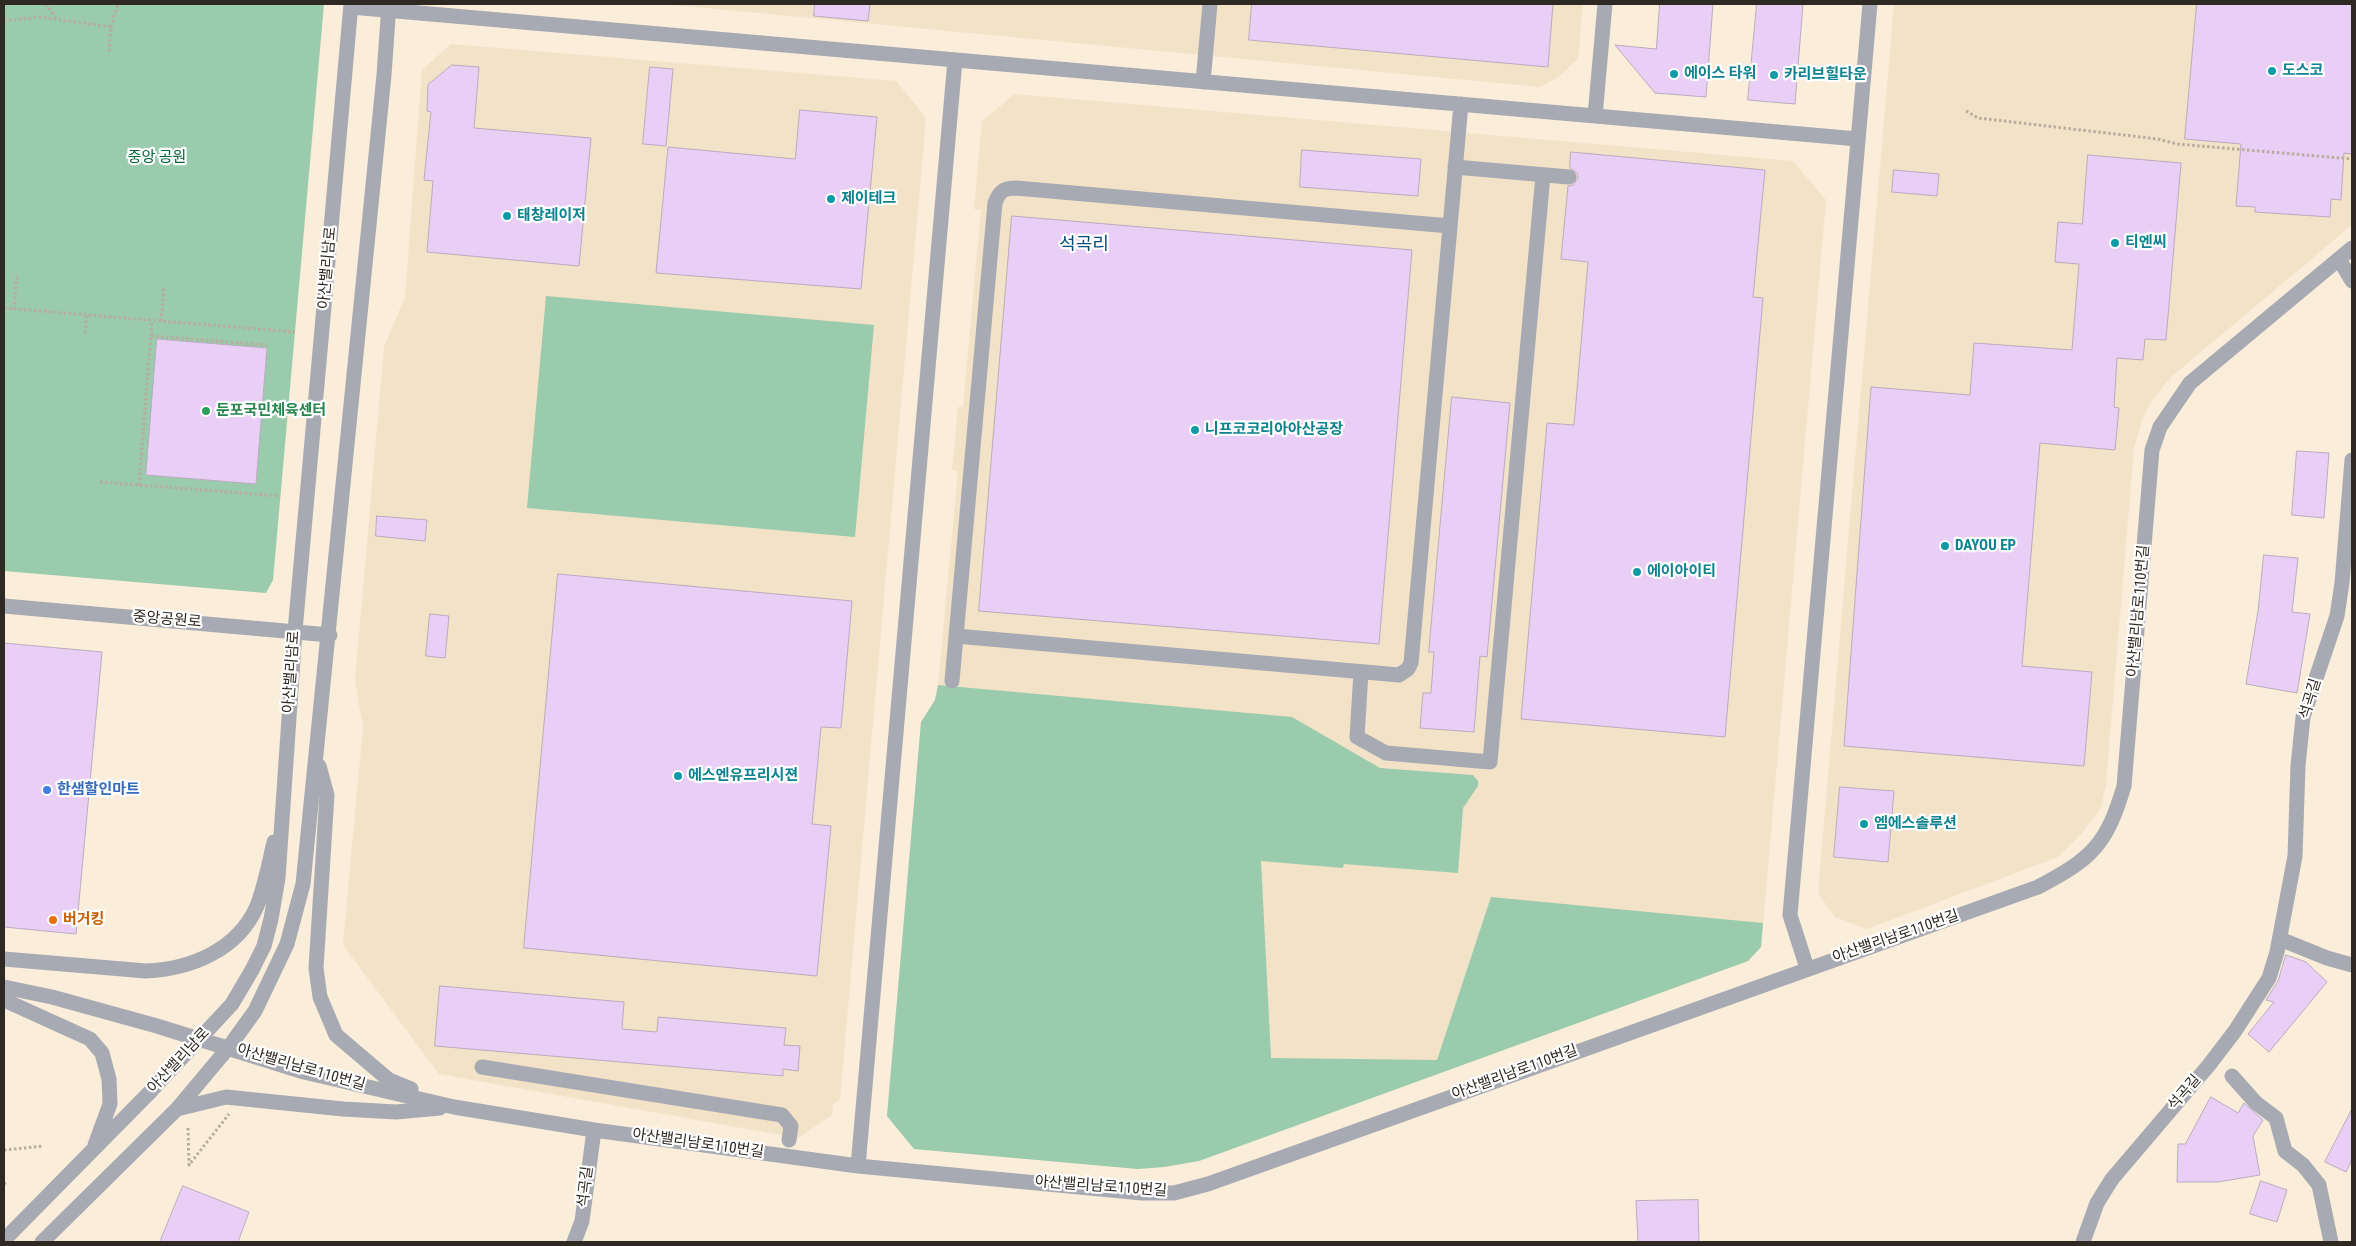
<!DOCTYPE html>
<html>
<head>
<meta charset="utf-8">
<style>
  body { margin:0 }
  #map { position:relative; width:2356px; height:1246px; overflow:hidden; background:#faedd9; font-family:"Roboto Condensed",sans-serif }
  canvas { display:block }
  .frame { position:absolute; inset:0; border:5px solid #2e2922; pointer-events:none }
</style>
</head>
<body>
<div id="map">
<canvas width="2356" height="1246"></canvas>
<div class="frame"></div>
</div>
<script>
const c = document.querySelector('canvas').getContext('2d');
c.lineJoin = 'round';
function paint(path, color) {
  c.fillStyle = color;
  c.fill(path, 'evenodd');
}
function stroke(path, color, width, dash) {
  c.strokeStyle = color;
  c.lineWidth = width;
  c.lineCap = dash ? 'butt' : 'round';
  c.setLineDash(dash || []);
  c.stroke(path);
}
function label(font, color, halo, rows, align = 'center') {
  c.font = font + ' "Roboto Condensed","Noto Sans KR",sans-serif';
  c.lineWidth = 4.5;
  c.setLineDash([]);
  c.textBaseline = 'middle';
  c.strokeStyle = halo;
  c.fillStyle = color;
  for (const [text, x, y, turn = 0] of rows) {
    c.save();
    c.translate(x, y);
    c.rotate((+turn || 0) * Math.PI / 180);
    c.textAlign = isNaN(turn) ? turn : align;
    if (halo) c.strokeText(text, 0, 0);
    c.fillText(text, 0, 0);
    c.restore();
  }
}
paint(new Path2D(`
  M663,4H1583L1578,58L1560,76L1540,87Z
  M1894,4H2352V225L2170,378L2151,402L2142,420L2134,448L2106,783L2101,808L2081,834L2058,857L1867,929L1835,917L1818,893Z
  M451,44L896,81L926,118L840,1099L833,1104L832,1115L798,1138L439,1074L343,945L363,727L355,681L384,347L405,297L422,70Z
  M1015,94L1793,161L1826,200L1761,947L1748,961L1199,1161L1164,1167L1138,1169L914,1149L887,1116L921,722L935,700L938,685L958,471L952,470L958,407H963L981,210L974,209L982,121Z`), '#f2e2c8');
paint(new Path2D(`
  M4,4H324L273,580L266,593L4,571Z
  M546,296L874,325L855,537L527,508Z
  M938,685L1292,717L1380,768L1473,775L1478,781V786L1463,808L1458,873L1344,864L1343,868L1261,861L1271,1058L1437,1060L1491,897L1763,923L1761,947L1748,961L1199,1161L1164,1167L1138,1169L914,1149L887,1116L921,722L935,700Z`), '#9acbac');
const building = new Path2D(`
  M815,4H870L868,21L814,16Z
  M1252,4H1553L1548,67L1249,40Z
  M1660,4H1713L1706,97L1655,93L1615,45L1656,49Z
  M1757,4H1803L1795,104L1748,100Z
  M2197,4H2352V154L2344,153L2341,200L2331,199L2330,217L2255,212V207L2236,206L2241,144L2185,139Z
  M452,65L479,67L474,128L591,138L579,266L427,252L433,181L424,180L431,112L427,111L428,85Z
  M650,67L673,69L666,146L643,144Z
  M800,110L877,117L861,289L656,273L668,147L795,159Z
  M1302,150L1421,159L1418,196L1300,187Z
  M1571,152L1765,170L1753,297L1763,298L1725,737L1521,719L1547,423L1574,425L1588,262L1561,259L1568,186L1573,185L1578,178L1577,173L1570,168Z
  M2088,155L2181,163L2166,340L2145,339L2143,360L2117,358L2114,407L2119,408L2115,450L2040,443L2022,666L2092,672L2084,766L1844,746L1871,387L1970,395L1974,343L2072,350L2079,264L2055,262L2058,222L2082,224Z
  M1894,170L1939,174L1937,196L1892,192Z
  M1012,216L1412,250L1379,644L979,611Z
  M157,339L267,348L256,484L146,475Z
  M1452,397L1510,403L1487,657L1480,656L1474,732L1420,728L1423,693H1431L1434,652H1429Z
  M2297,451L2329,453L2324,518L2292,515Z
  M377,516L427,520L425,541L376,536Z
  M2264,555L2298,558L2292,612L2310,614L2297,693L2246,684L2258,611Z
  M558,574L852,601L841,728L821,727L812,824L831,826L817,976L524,948Z
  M430,614L449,616L445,658L426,656Z
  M4,643L102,652L76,934L4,927Z
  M1840,787L1894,791L1888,862L1834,857Z
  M2286,955L2306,962L2327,982L2269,1052L2248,1034L2274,1002L2266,1000L2278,981Z
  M440,986L624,1002L622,1029L657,1032L658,1017L786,1028L784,1045L800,1046L798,1071L783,1069V1076L435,1046Z
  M2211,1097L2238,1113L2244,1103L2263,1120L2253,1136L2260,1175L2218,1182H2177L2178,1144H2185Z
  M2352,1109V1159L2346,1172L2325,1162Z
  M2261,1181L2287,1190L2277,1222L2250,1214Z
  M183,1186L249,1212L238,1242H160Z
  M1698,1200L1699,1242H1638L1636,1201Z`);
paint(building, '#e9cef6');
stroke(building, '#b9acbf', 1);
stroke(new Path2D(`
  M46,4L56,18
  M4,21L40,17L111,27L109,52
  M111,27L118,4
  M1966,111L1978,118L2158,139L2177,144L2352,159
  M4,308L295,332
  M14,309L17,275
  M161,321L164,288
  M85,333L87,315
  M151,336L267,345
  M100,482L280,496
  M139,485L152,321
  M188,1128L189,1165L229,1114
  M4,1150L43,1146
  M4,1183L6,1184`), '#b7ac9d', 3, [2.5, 2.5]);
stroke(new Path2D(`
  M351,7L1858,139
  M1203,82L1210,4
  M1595,116L1605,4
  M1455,167L1569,177
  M2339,259L2352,281
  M4,606L330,635
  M956,636L1399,675L1408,669L1411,663L1461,104
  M1361,672L1357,737L1386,753L1490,762L1543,175
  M952,681L995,203C999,192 1003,188 1016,188L1450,226
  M319,766L327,795L316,968L320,997L336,1035L389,1080L411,1089
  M2280,939L2327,958L2352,965
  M4,959L146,971C191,969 238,950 257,906C265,886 269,863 274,842
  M1807,968L1790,915L1870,4
  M4,987L52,997L157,1026L304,1072L454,1107L594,1130L858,1166L1142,1193H1174L1208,1184L2038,887C2092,859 2107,844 2124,786L2152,450L2160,427L2190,383L2352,248
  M4,1000L90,1039L102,1053L109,1079L110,1104L95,1145
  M482,1067L782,1115L791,1126L789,1140
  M2232,1076L2256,1103L2276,1118L2285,1151L2303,1165L2319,1185L2331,1242
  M177,1109L226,1097L343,1109L396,1112L440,1108
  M858,1166L955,60
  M4,1240L150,1092L232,1004L252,970L264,946L271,919L278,878L295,631L351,4
  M42,1242L177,1109L229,1047L255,1011L287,944L303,884L384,75L389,4
  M574,1242L582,1221L594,1130
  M2083,1242L2097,1203L2112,1179L2209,1065L2235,1031L2269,978L2277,952L2295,856L2298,766L2303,717L2337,616L2342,583L2352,460`), '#a8aab3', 15);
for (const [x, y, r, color] of [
  [2272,71,5,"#0f9aa8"],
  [1674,74,5,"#0f9aa8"],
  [1774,75,5,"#0f9aa8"],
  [831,199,5,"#0f9aa8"],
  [507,216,5,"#0f9aa8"],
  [2115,243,5,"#0f9aa8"],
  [206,411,5,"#2e9e5b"],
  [1195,430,5,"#0f9aa8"],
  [1945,546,5,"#0f9aa8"],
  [1637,572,5,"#0f9aa8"],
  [678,776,5,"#0f9aa8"],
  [47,790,5,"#3f7fe0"],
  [1864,824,5,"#0f9aa8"],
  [53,920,5,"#e8710a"]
]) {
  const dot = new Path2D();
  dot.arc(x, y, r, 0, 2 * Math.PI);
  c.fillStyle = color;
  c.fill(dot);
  stroke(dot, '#fff', 2);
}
label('bold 15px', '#0d838f', '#fff', [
  ["도스코",2282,71],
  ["에이스 타워",1684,74],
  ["카리브힐타운",1784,75],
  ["제이테크",841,199],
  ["태창레이저",517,216],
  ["티엔씨",2125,243],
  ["니프코코리아아산공장",1205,430],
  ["DAYOU EP",1955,546],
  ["에이아이티",1647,572],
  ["에스엔유프리시젼",688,776],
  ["엠에스솔루션",1874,824]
], 'left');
label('15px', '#00653b', '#fff', [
  ["중앙 공원",157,158]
]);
label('15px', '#2e2922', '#fff', [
  ["아산밸리남로",328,268,-85],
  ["아산밸리남로110번길",2139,611,-85],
  ["중앙공원로",167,620,5],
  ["아산밸리남로",292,672,-86],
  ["석곡길",2311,699,-73],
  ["아산밸리남로110번길",1896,937,-19],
  ["아산밸리남로",179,1061,-47],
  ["아산밸리남로110번길",301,1068,16],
  ["아산밸리남로110번길",1515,1073,-20],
  ["석곡길",2185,1093,-49],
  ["아산밸리남로110번길",698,1144,8],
  ["석곡길",586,1187,-83],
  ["아산밸리남로110번길",1101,1187,4]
]);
label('bold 15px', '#27864d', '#fff', [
  ["둔포국민체육센터",216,411]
], 'left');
label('bold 15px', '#366cbe', '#fff', [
  ["한샘할인마트",57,790]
], 'left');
label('bold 15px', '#c56008', '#fff', [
  ["버거킹",63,920]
], 'left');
label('18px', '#044d7b', '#fff', [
  ["석곡리",1084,245]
]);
</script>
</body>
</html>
